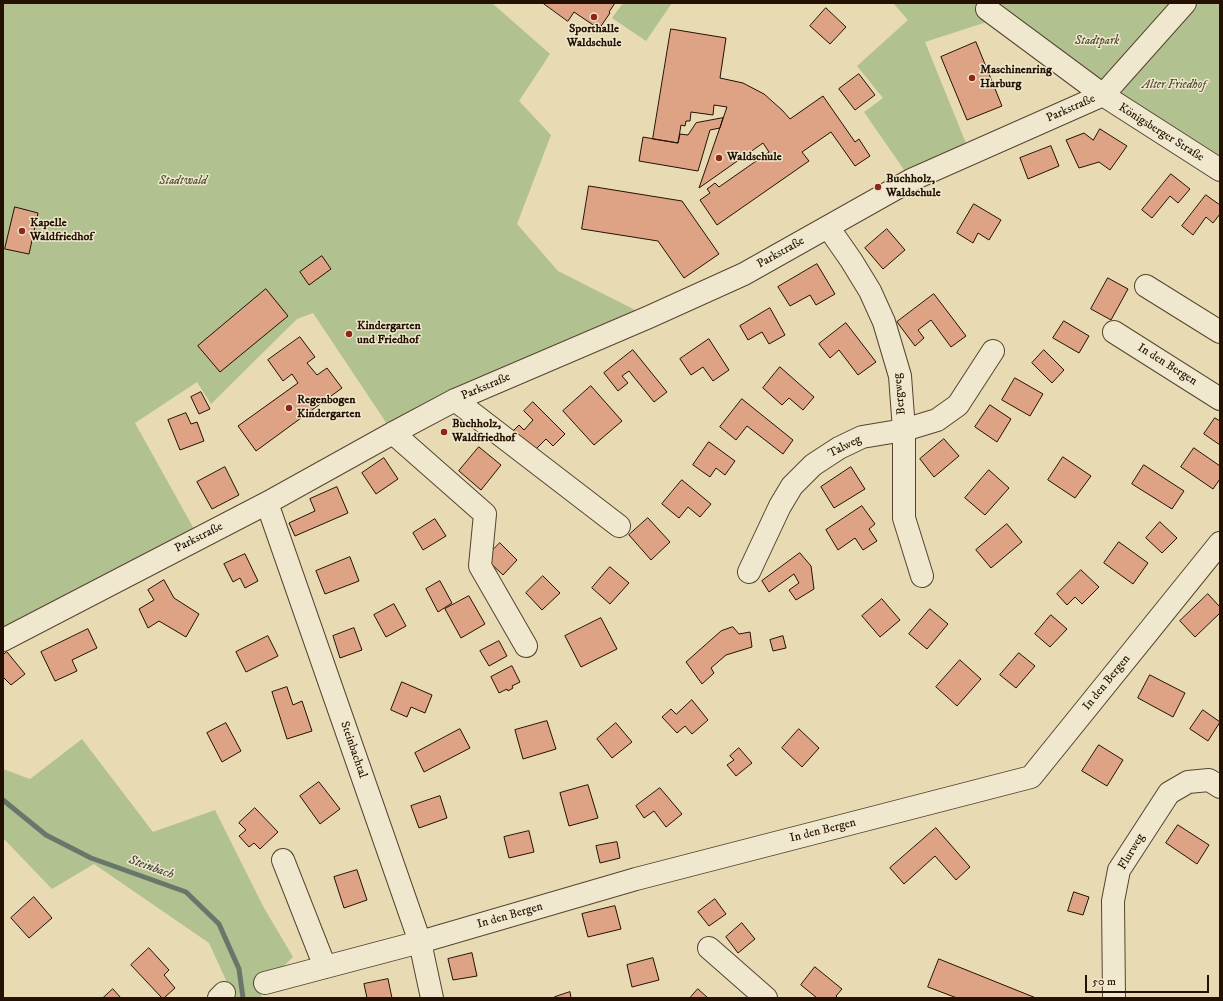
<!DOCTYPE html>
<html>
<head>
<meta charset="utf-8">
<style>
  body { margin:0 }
  #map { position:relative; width:1223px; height:1001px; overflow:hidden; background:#e8dbb4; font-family:"IM FELL DW Pica",serif }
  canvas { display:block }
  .frame { position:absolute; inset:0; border:4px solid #241103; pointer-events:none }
  .scale { position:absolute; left:1085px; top:975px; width:124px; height:18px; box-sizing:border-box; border:2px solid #241103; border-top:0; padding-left:5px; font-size:12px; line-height:14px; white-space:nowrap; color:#241103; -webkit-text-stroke:3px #f0e8ce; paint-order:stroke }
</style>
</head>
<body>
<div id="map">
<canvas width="1223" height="1001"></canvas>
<div class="frame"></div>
<div class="scale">50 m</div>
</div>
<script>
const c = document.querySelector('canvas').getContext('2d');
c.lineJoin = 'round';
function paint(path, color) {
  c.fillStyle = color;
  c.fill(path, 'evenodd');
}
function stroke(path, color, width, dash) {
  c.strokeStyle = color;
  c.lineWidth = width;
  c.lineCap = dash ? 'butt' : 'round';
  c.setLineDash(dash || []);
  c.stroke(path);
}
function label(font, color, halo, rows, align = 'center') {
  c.font = font + ' "IM FELL DW Pica",serif';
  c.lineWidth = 3;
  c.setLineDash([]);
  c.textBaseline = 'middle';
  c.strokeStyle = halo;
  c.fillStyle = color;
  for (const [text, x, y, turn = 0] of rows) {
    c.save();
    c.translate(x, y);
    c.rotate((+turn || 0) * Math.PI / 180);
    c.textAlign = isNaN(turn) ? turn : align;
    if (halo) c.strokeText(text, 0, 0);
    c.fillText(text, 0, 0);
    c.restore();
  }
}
paint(new Path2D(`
  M3,3H492L550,54L519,101L551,135L517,224L558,271L649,317L393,433L313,313L297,319L211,404L197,382L135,423L199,538L3,640Z
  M623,3H672L646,41L612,18Z
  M893,3H1220V170L999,18L925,42L970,153L911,180L864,112L883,98L857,66L908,20Z
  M82,739L153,832L215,810L264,908L293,957L260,990L262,998H234L209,943L94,864L52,889L3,838V769L30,779Z`), '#b1c190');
stroke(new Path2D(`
  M3,800L46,835L91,858L186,892L219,924L239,969L243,998`), '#69776b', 5);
const building = new Path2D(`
  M543,3H615L609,12L610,13L599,29L574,12L568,21Z
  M826,8L846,27L830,44L810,26Z
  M671,29L726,38L720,78L743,83L764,94L782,110L790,119L823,96L855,142L859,139L870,156L855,166L831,132L802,152L809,161L717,225L700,200L710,193L707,189L715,183L719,187L769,152L763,143L699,188L727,107L714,105L713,115L691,112L690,121H686L685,126L681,125L678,143L653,139Z
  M976,42L1002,106L967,120L941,57Z
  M859,74L875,95L855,110L839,89Z
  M723,118L720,128L710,130L698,171L639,161L643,137L678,143L680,134L688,135L696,123Z
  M1100,129L1127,146L1110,170L1099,162L1079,168L1066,140L1084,133L1093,140Z
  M1051,146L1059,166L1028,179L1020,158Z
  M1171,174L1190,189L1178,203L1170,196L1152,218L1142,210Z
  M589,186L682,201L719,254L684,278L658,241L582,229Z
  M1206,195L1220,205V214L1213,223L1206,217L1193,235L1182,226Z
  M974,204L1001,220L989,240L978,233L973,243L957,233Z
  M15,207L38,213L29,254L5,249Z
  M887,229L905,250L883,269L865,248Z
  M322,256L331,269L309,285L300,272Z
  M817,264L835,294L816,305L810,295L790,306L778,287Z
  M1108,278L1128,289L1111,320L1091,309Z
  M266,289L288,316L220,372L198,346Z
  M934,294L966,336L951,347L931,320L918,330L924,338L915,346L897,322Z
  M770,308L785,335L769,344L762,332L748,340L740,326Z
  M1064,321L1089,336L1079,353L1053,338Z
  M846,323L876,362L858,375L839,350L830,358L819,344Z
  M300,337L315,357L307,363L317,375L327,368L342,388L256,451L238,426L298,383L292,374L283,381L268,360Z
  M709,339L729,370L713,381L703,367L691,375L680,359Z
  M633,350L667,392L654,402L629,371L622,376L628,383L618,391L604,373Z
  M1044,350L1064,370L1052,383L1032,363Z
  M780,367L814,397L803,410L789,398L782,405L763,388Z
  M1015,378L1043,394L1030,416L1002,400Z
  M591,386L622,421L594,445L563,411Z
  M201,392L210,409L199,414L191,397Z
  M742,399L793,440L783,454L747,426L736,440L720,427Z
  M533,402L565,434L553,446L546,439L530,455L509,435L519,425L524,430L533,420L524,411Z
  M990,405L1011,419L997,442L975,427Z
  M186,413L191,424L197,422L204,441L180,450L168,420Z
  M1215,418L1220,421V445L1204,434Z
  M944,439L959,456L934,477L920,459Z
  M709,442L735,461L725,475L716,468L710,477L693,465Z
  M479,447L501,465L481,490L459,471Z
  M1194,448L1220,466V479L1213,489L1181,467Z
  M1063,457L1091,476L1075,498L1048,480Z
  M384,458L398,479L376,494L362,473Z
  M1144,465L1184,491L1172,509L1132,484Z
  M225,467L239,495L212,509L197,482Z
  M851,467L865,489L834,508L821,487Z
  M989,470L1009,488L985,515L965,498Z
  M682,480L711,504L700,517L688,507L679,518L662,504Z
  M337,487L348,513L295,536L289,523L315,511L310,499Z
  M862,506L875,524L869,529L877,541L863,550L855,538L838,550L826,530Z
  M648,518L670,542L651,560L629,535Z
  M435,519L446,536L423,550L413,533Z
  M1160,522L1177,538L1162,553L1146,538Z
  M1007,524L1022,542L991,568L976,550Z
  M1119,542L1148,563L1133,584L1104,563Z
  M500,543L517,560L503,575L485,558Z
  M800,553L811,566L814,589L796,600L789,590L799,583L794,574L769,592L762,581Z
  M245,554L258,581L245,588L240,578L233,582L224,564Z
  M350,557L359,581L325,594L316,571Z
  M610,567L629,583L610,604L592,588Z
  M1081,570L1099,587L1082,604L1075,597L1067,605L1057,594Z
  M543,576L560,593L542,610L526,593Z
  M164,580L174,598L199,614L186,637L159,621L148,628L139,609L154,600L148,590Z
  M440,581L452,603L438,612L426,589Z
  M1208,594L1220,607V613L1195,637L1180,621Z
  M469,596L485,624L461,638L445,609Z
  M882,599L900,620L880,637L862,616Z
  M394,604L406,626L386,637L374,615Z
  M930,609L948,624L927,649L909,634Z
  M1051,615L1067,629L1050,647L1035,634Z
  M601,618L617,649L581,667L565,636Z
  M733,627L739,634L750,632L752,647L726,655L711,668L714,673L702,684L686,662L721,631Z
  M354,628L362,650L340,658L333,636Z
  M88,629L97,648L72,660L77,671L55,681L41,652Z
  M268,636L278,656L246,672L236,652Z
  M783,636L786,648L773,651L770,640Z
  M499,641L507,656L489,666L480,651Z
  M7,652L25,674L11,685L3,677V655Z
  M1019,653L1035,666L1016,688L1000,675Z
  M960,660L981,679L957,706L936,687Z
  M512,666L520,682L512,686L513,688L508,691L507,689L499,693L491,677Z
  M1150,675L1185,693L1173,717L1138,698Z
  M402,682L432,695L425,713L411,707L407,717L391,710Z
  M287,687L293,705L302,701L312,731L287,739L272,692Z
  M692,700L708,720L692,734L685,726L677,733L662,717L671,709L676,714Z
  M1203,710L1220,722L1208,741L1190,729Z
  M547,721L556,749L523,759L515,730Z
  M226,723L241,751L222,762L207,733Z
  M616,723L632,742L612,758L597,739Z
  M460,729L470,748L424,772L415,753Z
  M799,729L819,748L802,767L782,748Z
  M1099,745L1123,760L1107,786L1082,771Z
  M739,748L752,763L736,776L727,765L734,760L730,756Z
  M319,782L340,809L320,824L300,796Z
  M588,785L598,818L569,826L560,793Z
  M660,788L682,814L666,827L654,811L644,818L636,806Z
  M440,796L447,818L419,828L411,806Z
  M255,808L278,832L260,849L254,843L249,847L239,836L246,830L239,823Z
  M1178,825L1209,845L1197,864L1166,843Z
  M936,828L970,867L956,880L935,856L904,884L890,868Z
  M529,831L534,852L509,858L504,837Z
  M617,842L620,858L600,863L596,846Z
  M357,870L367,900L344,908L334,877Z
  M1074,892L1089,897L1083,915L1068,911Z
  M34,897L52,918L29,938L11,918Z
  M715,899L726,914L709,926L698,912Z
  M615,906L621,929L588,937L582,914Z
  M742,923L755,939L738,953L726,937Z
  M149,948L169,970L164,975L175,988L164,998H162L131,965Z
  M472,953L477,976L453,980L448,959Z
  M653,958L659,980L632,987L627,965Z
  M939,959L1036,998H957L928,987Z
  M815,967L842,989L836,996L838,998H817L801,985Z
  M388,979L392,998H367L364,984Z
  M113,989L121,998H103Z
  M698,989L708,998H690Z
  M570,992L571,998H556L555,997Z`);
paint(building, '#dea285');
stroke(building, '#241103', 1);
const minor = new Path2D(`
  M987,9L1103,95L1220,170
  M828,227L851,260L870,291L884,322L900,376L904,430V518L922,576
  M1146,286L1220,332
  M1114,332L1220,399
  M455,400L619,526
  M393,433L485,514L480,566L526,646
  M267,503L420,942L432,998
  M749,572L780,506L792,486L813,465L839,448L862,437L904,430L937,420L958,405L993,351
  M3,640L267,503L393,433L455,400L649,317L744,274L911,180L1103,95L1185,3
  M283,860L325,967
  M709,948L766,998
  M265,983L420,942L636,879L1031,777L1220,543
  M219,998L224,993
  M1114,998L1113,901L1119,870L1169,793L1188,782L1209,780L1220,787`);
stroke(minor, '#55442f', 24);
stroke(minor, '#f0e8ce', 22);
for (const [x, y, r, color] of [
  [594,17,4,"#8f2418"],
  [972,78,4,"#8f2418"],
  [719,158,4,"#8f2418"],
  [878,187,4,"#8f2418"],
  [22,231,4,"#8f2418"],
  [349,334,4,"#8f2418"],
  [289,408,4,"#8f2418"],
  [444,432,4,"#8f2418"]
]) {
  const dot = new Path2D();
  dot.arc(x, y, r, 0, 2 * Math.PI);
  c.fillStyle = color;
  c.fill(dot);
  stroke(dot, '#f0e8ce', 1.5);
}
label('bold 12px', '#241103', '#f0e8ce', [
  ["Sporthalle",594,30,"center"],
  ["Waldschule",594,44,"center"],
  ["Maschinenring",980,71],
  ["Harburg",980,85],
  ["Waldschule",727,158],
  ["Buchholz,",886,180],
  ["Waldschule",886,194],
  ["Kapelle",30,224],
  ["Waldfriedhof",30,238],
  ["Kindergarten",357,327],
  ["und Friedhof",357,341],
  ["Regenbogen",297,401],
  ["Kindergarten",297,415],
  ["Buchholz,",452,425],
  ["Waldfriedhof",452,439]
], 'left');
label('italic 12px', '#554f34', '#f0e8ce', [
  ["Stadtpark",1097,42],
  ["Alter Friedhof",1174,86],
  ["Stadtwald",183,182]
]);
label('12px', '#241103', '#f0e8ce', [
  ["Parkstraße",1071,109,-24],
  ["Königsberger Straße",1161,133,32],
  ["Parkstraße",781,253,-29],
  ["In den Bergen",1167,365,32],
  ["Parkstraße",486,387,-23],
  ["Bergweg",900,394,-96],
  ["Talweg",845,447,-27],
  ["Parkstraße",199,538,-27],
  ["In den Bergen",1107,683,-51],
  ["Steinbachtal",353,750,71],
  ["In den Bergen",823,831,-14],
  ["Flurweg",1132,852,-59],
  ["In den Bergen",510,916,-16]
]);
label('italic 13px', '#4c4c40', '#f0e8ce', [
  ["Steinbach",151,868,20]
]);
</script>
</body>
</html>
